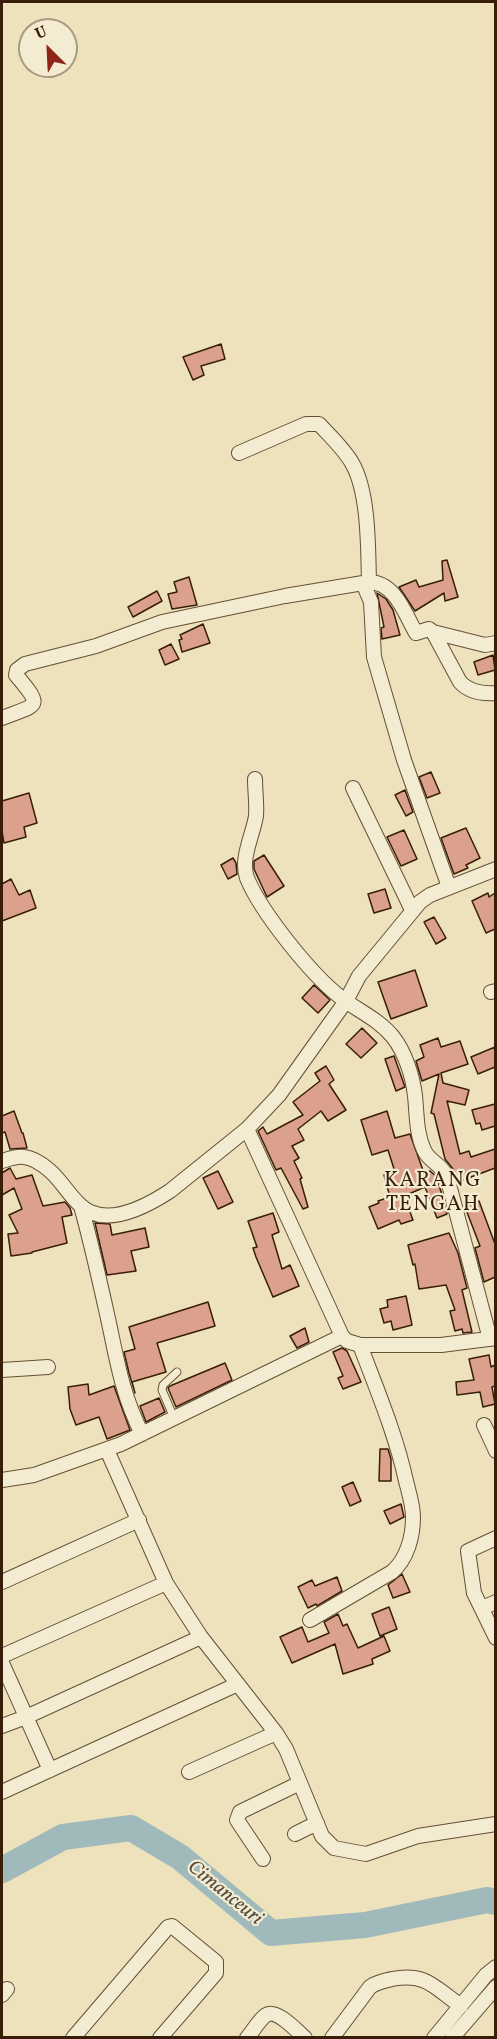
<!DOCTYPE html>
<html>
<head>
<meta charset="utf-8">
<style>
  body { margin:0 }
  #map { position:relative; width:497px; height:2039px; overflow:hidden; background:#ede2bb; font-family:Vollkorn,serif }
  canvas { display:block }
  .frame { position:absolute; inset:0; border:3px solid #381e08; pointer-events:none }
  .north { position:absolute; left:18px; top:18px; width:60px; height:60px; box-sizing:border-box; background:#f3ecd3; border:2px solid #a89a82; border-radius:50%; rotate:336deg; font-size:16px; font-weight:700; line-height:24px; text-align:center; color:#381e08 }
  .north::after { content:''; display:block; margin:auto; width:21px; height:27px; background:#8f2418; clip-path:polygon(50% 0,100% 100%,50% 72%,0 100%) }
</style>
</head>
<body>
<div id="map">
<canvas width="497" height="2039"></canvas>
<div class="frame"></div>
<div class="north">U</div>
</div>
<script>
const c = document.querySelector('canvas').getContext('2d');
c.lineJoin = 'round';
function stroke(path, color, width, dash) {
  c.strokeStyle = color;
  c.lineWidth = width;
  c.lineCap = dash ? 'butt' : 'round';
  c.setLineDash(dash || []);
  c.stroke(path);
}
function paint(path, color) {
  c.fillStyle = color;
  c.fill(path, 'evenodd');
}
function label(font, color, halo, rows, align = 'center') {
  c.font = font + ' Vollkorn,serif';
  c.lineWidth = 4.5;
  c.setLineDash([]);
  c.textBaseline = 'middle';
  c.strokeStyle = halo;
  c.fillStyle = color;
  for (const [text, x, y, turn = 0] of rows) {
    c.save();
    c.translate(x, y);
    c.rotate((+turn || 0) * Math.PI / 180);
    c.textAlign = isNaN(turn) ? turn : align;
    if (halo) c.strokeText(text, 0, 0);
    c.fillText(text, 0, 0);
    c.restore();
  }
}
stroke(new Path2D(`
  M2,1870L63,1837L131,1828L180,1857L271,1933L365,1925L487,1900L496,1902`), '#a0babc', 26);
const building = new Path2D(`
  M221,344L225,359L201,366L204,375L193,380L183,357Z
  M447,560L458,597L445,601L444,593L415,611L399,587L416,580L419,587L443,580L442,561Z
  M189,577L197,605L172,609L168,594L177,592L174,582Z
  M157,591L162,601L133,617L128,607Z
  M377,593L386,599L393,610L400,635L382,639L381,628L384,627Z
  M203,624L210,643L182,652L179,640L182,639L180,635Z
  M171,644L179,659L165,665L159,650Z
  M493,655L495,670L478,675L474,662Z
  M431,772L440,793L427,798L419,777Z
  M405,790L413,812L406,816L395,795Z
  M29,793L37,823L24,827L26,837L4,843L2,831V801Z
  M466,828L480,858L466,865L468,868L454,874L441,838Z
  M404,830L417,859L401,866L387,837Z
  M264,855L284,886L267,897L254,869V861Z
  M233,858L236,863L237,874L228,879L221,865Z
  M11,879L19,895L30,890L36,908L2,921V884Z
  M385,889L391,908L374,913L368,894Z
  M488,893L489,897L495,893V929L486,933L472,901Z
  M434,917L446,938L436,944L424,922Z
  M415,970L427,1006L391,1019L378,982Z
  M314,985L330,1000L318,1013L302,998Z
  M362,1028L377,1043L361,1058L346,1044Z
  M438,1038L441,1047L460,1041L468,1064L441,1073L443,1083L469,1090L465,1105L447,1101L460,1154L469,1151L471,1157L495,1149V1168L458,1182L453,1169L445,1159L434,1114L431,1113L439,1074L422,1081L416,1061L424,1057L420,1045Z
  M495,1047V1067L478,1074L471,1057Z
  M394,1056L405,1087L396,1091L385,1059Z
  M326,1066L334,1080L329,1084L346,1110L328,1121L321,1111L298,1129L304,1140L292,1146L299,1158L294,1161L302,1178L300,1179L308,1207L303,1209L281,1168L276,1170L258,1131L263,1127L267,1134L303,1115L293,1102L320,1081L315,1073Z
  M495,1104V1126L482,1130L480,1123L476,1124L472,1110Z
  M14,1111L22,1133H23L27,1148L10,1149L5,1132L2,1133V1116Z
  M387,1111L395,1138L410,1134L424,1173L430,1171L437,1177L447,1214L437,1218L425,1187L404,1196L413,1220L401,1224L399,1220L378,1229L369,1207L379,1203L378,1201L390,1197L384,1175L395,1172L388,1150L372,1155L361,1120Z
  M10,1168L16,1179L32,1175L43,1206L65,1202L70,1208L72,1215L62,1217L67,1243L32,1252V1253L11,1256L8,1234L18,1233L9,1215L22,1209L14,1188L2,1195V1173Z
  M218,1171L233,1202L218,1209L203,1178Z
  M479,1201L495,1244V1277L484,1282L475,1248L480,1246L465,1207Z
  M273,1213L279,1232L272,1235L282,1269L290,1265L299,1286L273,1297L256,1257L253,1248L257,1247L248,1221Z
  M95,1223L110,1224L112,1235L145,1228L149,1247L131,1251L136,1271L107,1275Z
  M449,1233L458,1253L467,1288L462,1290L472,1332L463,1333L462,1329L455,1331L450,1311L455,1310L446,1285L419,1289L415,1264L413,1265L408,1245Z
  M406,1296L412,1325L393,1330L391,1321L384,1323L380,1309L388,1307L387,1300Z
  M208,1302L215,1326L157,1343L166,1372L132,1382L135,1393L129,1373L124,1352L135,1349L129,1327Z
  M305,1328L309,1342L297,1348L290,1336Z
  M342,1348L347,1351L361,1382L343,1389L338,1378L343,1376L333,1352Z
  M489,1355L491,1367L495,1365V1386L492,1387L495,1404L483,1407L480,1392L457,1395L456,1382L474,1380L469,1359Z
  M225,1363L232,1380L176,1407L168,1388L170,1386Z
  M88,1384L89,1395L114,1386L130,1430L107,1439L99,1417L76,1425L70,1409L68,1387Z
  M159,1398L165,1412L146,1422L140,1406Z
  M380,1449H388L391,1459V1481H379Z
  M353,1482L361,1501L350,1506L342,1487Z
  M401,1504L404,1517L390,1524L384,1511Z
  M402,1574L410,1592L393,1598L388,1585Z
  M337,1577L342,1591L317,1606L316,1604L308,1608L298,1587L312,1580L315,1586Z
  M389,1607L397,1629L380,1636L372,1614Z
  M338,1614L343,1626L347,1624L358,1648L384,1636L390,1651L372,1659L373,1664L343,1674L335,1644L292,1663L280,1637L302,1627L308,1642L329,1633L324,1622Z`);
paint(building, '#dca18c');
stroke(building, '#381e08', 1.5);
const lane = new Path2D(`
  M174,1418L162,1390L163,1385L177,1372`);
const street = new Path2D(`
  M239,453L306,424H319C330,436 344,449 352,463C369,492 368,548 369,582
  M363,583L371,602L374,657L404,760L449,887
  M433,632L485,645L496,643
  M2,718C38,704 44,708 16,675L17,670L25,664L96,646L162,622L285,596L369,582C395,582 405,614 416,633L429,629L433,632L460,682C469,692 482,694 496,693
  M255,779C255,791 257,804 256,816C253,835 240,859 247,878C261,912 310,973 339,996C356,1010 379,1019 393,1037C405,1052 413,1077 415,1096C417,1114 416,1133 424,1150C429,1162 442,1164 447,1177L490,1339
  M353,788L412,910
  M491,992L496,991
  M247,1129L342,1336
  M2,1161C8,1159 17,1156 24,1157C34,1158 42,1164 49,1170C61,1180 68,1194 80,1205C105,1229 147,1206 170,1191L247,1129L279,1095L346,1001L359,976L420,902L430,895L496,869
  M81,1206C91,1242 99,1278 107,1314C117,1359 121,1392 142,1434
  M2,1370L48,1367
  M484,1425L496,1451
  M107,1450L166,1583L201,1637L276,1733L286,1749L322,1836L334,1848L366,1854L418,1836L496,1824
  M2,1480L34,1475L121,1444L342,1336L347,1341L360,1345H441L496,1338
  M496,1538L468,1551L474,1593L496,1638
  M2,1582L139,1520
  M482,1608L496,1602
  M310,1620L392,1572C407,1559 413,1537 413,1517C413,1505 409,1493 406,1481C396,1435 377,1390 360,1345
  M2,1656L166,1583
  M2,1663L50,1770
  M2,1726L26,1717L201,1637
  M189,1772L276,1733
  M2,1792L238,1684
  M295,1834L317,1823
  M263,1859L237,1820L240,1812L300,1783
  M2,1995L7,1989
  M73,2038L168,1927L172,1926L216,1962V1973L160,2038
  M247,2038C253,2031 259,2020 266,2015C276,2008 297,2031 305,2038
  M332,2038L370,1987C377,1982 384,1981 392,1979C426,1972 435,1988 461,2006
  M434,2038L486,1975L496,1967
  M452,2038L496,1987`);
stroke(lane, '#654f35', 9);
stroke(street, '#654f35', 16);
stroke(lane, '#f3ecd3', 7);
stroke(street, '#f3ecd3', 14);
label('italic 20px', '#574d3e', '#f3ecd3', [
  ["Cimanceuri",224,1894,39]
]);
c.letterSpacing = '1.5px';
label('21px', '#381e08', '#f3ecd3', [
  ["KARANG",433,1182],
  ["TENGAH",433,1206]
]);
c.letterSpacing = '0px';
</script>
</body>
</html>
